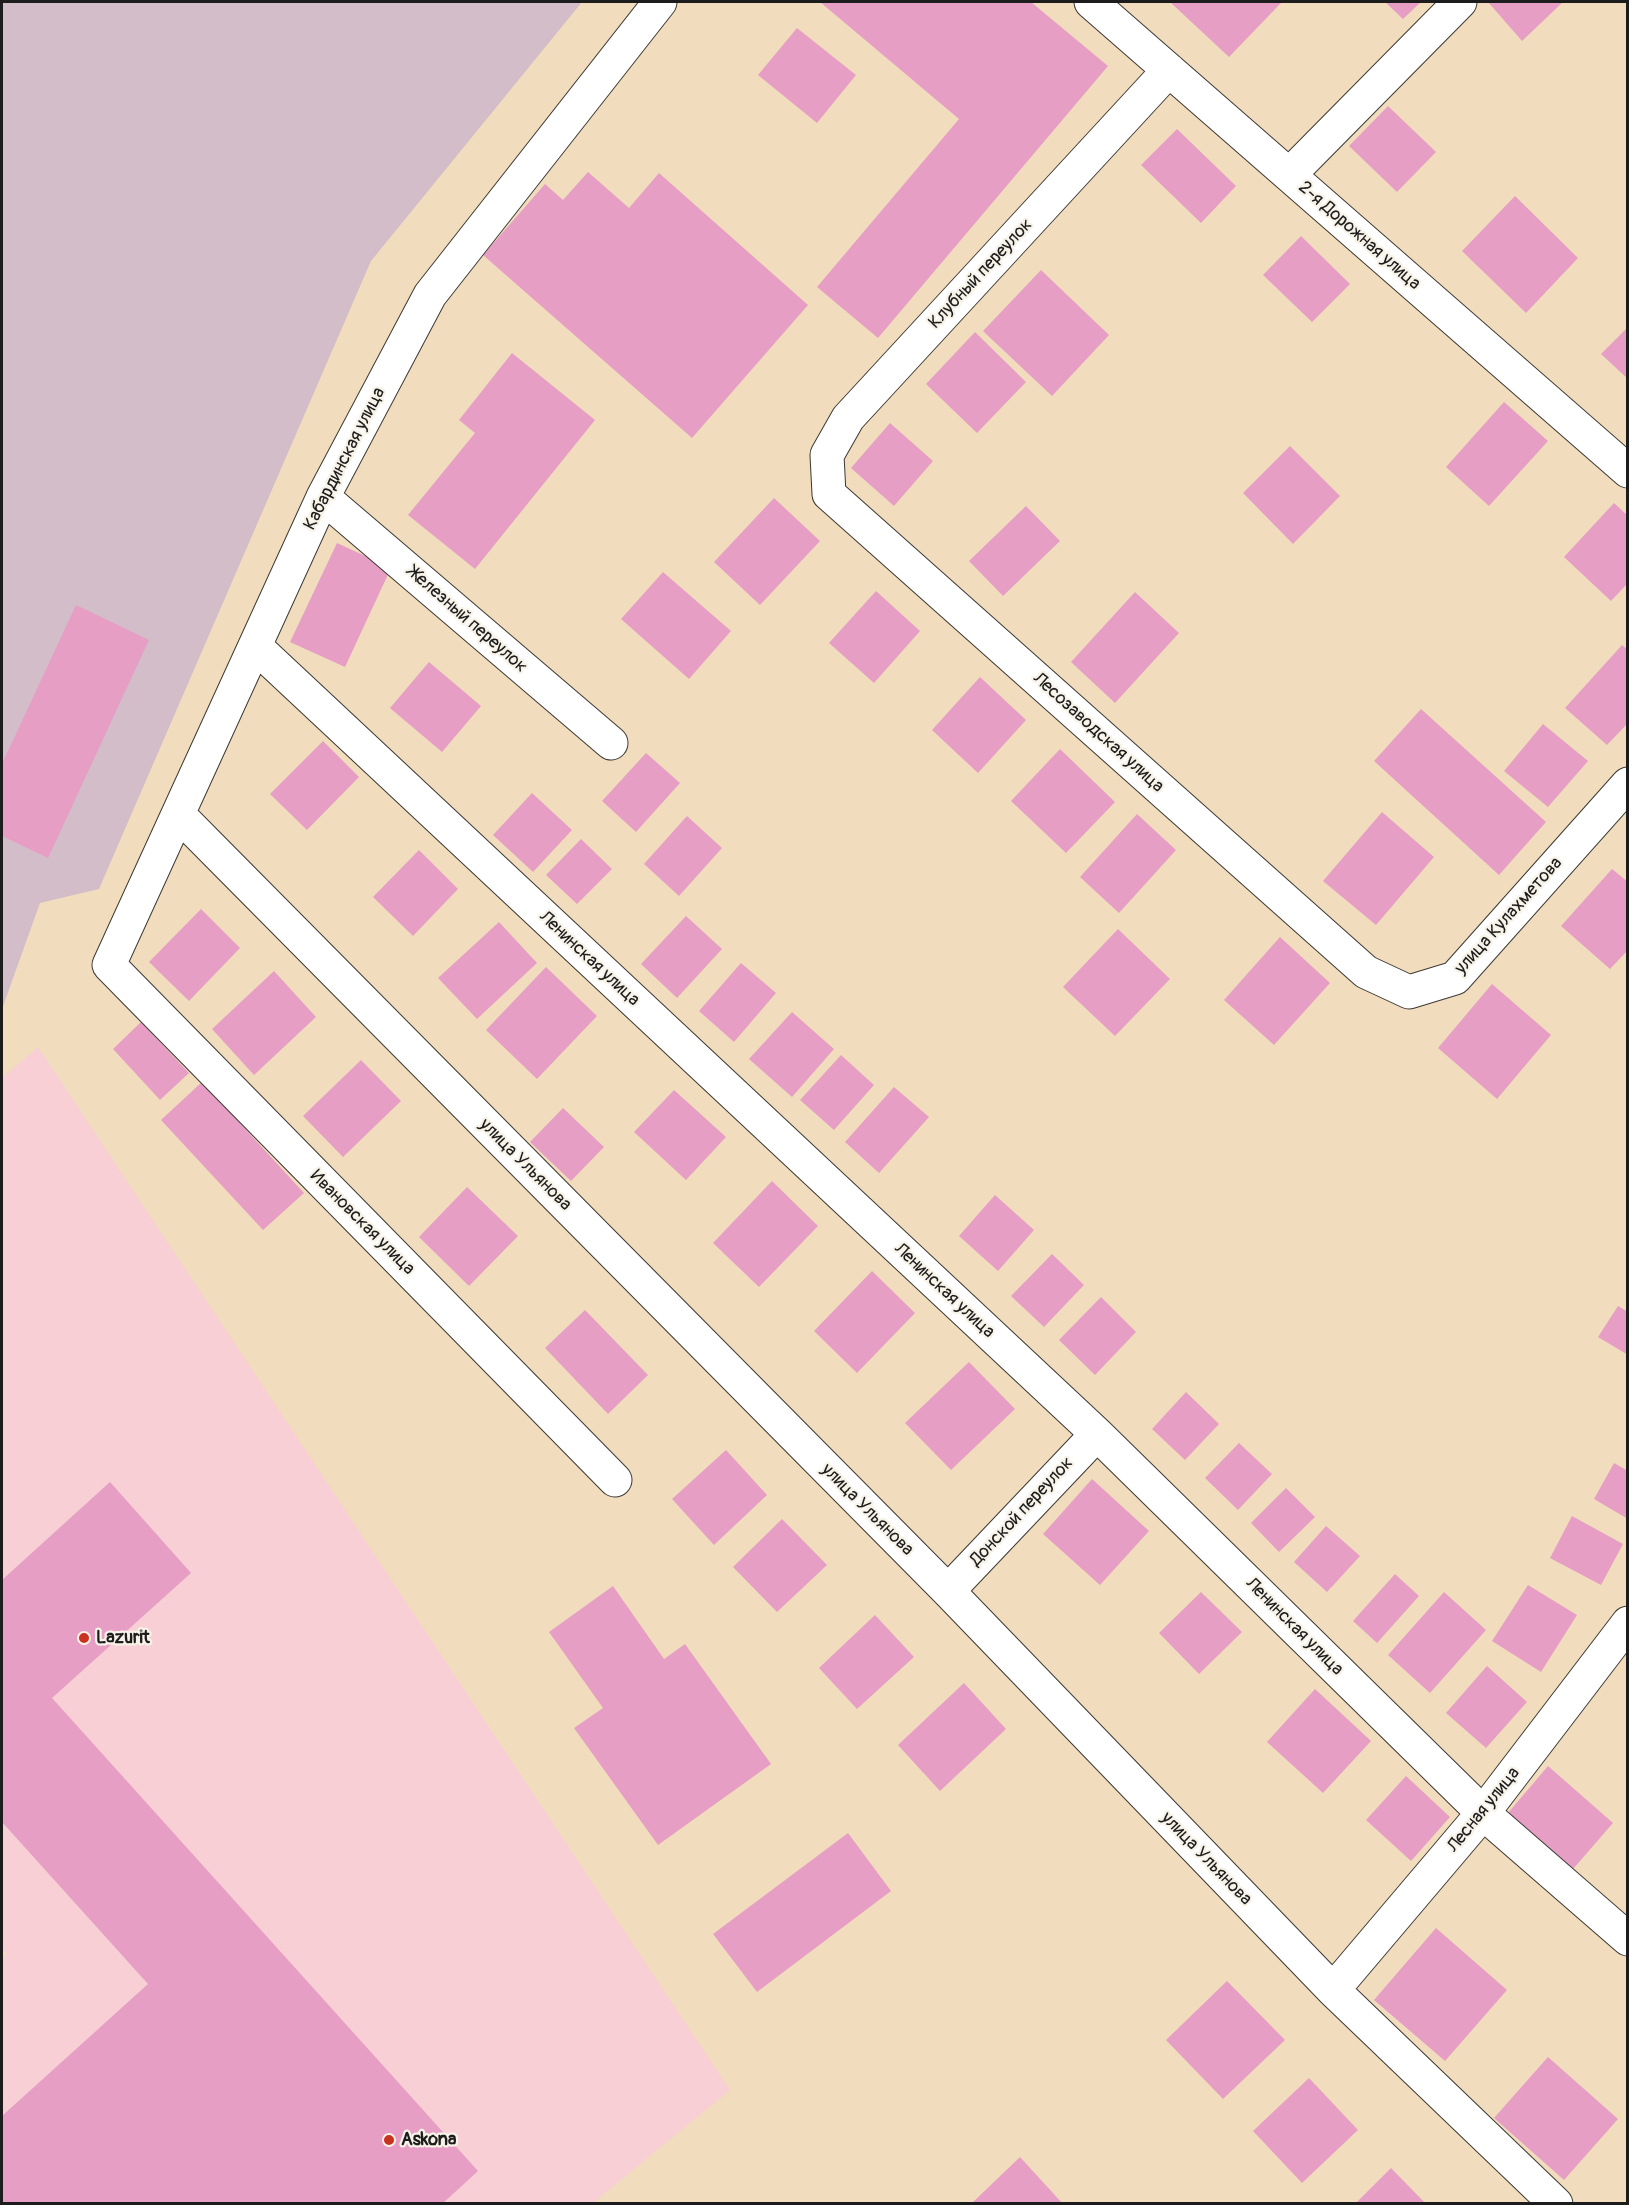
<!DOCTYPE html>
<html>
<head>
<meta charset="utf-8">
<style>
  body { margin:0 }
  #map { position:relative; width:1629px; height:2205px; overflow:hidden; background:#f1ddbd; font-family:Pangolin,sans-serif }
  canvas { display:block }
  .frame { position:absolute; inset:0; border:3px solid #1c1c1c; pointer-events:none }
</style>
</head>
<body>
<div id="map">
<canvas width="1629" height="2205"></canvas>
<div class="frame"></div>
</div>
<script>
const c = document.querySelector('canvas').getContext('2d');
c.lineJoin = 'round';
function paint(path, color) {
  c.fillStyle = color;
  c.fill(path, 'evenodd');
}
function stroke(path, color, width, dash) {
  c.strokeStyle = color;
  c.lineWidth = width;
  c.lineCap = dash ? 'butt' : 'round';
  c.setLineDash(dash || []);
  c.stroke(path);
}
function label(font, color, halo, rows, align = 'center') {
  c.font = font + ' Pangolin,sans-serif';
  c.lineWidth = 4.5;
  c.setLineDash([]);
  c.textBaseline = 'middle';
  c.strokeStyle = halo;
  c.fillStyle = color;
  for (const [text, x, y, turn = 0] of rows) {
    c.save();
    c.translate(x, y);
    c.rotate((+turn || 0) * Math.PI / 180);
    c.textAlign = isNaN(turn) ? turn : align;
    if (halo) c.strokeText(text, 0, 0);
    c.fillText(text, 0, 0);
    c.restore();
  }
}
paint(new Path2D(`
  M38,1047L730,2090L593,2203H2V1959L7,1954L2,1948V1078Z`), '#f7cfd4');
paint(new Path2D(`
  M2,2H582L371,261L99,889L40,903L2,1009Z`), '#d2bdc8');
paint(new Path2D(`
  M820,2H1031L1108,66L878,338L817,287L959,119Z
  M1170,2H1282L1229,57Z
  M1385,2H1421L1403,19Z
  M1488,2H1561L1562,3L1522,41Z
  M797,28L856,75L817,123L758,75Z
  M1388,106L1436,152L1397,192L1349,146Z
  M1177,129L1236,186L1201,223L1141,165Z
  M588,172L629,208L659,173L808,305L692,438L483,255L545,184L563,200Z
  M1515,196L1578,258L1526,313L1462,251Z
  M1301,236L1350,284L1312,322L1263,275Z
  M1041,270L1109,335L1052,396L983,331Z
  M1628,327V379L1601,354Z
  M975,332L1026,382L977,433L926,384Z
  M512,353L595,420L475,569L408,515L475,433L459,420Z
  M1504,402L1548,441L1489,506L1446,467Z
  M890,423L933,461L894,506L851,468Z
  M1290,446L1340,496L1293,544L1243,493Z
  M774,498L820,541L760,605L714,562Z
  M1614,503L1628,516V583L1611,601L1564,557Z
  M1026,506L1060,541L1003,596L969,561Z
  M337,543L391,568L345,667L290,642Z
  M663,572L731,631L689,679L621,619Z
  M876,591L920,631L874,683L829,643Z
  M1135,592L1179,633L1115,703L1071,662Z
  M76,605L149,640L48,858L2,836V764Z
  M1622,645L1628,650V723L1607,745L1565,708Z
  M429,662L481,706L442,752L390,708Z
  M980,677L1026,720L978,773L932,730Z
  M1421,709L1546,822L1499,875L1374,761Z
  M1543,724L1588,761L1548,807L1504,771Z
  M323,741L359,777L307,830L270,794Z
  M1060,749L1115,802L1066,853L1011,801Z
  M646,753L680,783L636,832L602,801Z
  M532,793L572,830L533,872L493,835Z
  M1382,812L1434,857L1376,925L1323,881Z
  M1137,814L1176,850L1119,913L1080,877Z
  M687,816L722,848L679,896L644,864Z
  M581,839L612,869L577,904L546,875Z
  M419,850L458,889L413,936L373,897Z
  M1612,869L1628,882V950L1610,969L1561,926Z
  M201,909L240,948L189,1001L149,962Z
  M686,916L722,949L677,998L641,964Z
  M499,922L537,963L477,1019L438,978Z
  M1118,929L1170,979L1115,1036L1063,987Z
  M1280,937L1330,983L1274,1045L1224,1000Z
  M741,963L776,993L734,1042L699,1011Z
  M546,967L597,1016L537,1079L486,1030Z
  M274,971L316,1017L254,1075L212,1029Z
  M1492,984L1551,1035L1497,1099L1438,1048Z
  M792,1012L834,1049L792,1097L749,1059Z
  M141,1022L189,1073L160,1100L113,1049Z
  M841,1055L874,1085L834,1130L800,1100Z
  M361,1060L401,1101L343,1157L303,1116Z
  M202,1082L304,1193L263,1230L161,1120Z
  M894,1087L929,1117L879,1173L845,1142Z
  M674,1090L726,1137L686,1180L634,1132Z
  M563,1108L604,1147L571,1181L530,1142Z
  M772,1181L818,1226L759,1287L713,1243Z
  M467,1187L518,1236L469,1286L419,1237Z
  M995,1195L1034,1230L998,1271L959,1236Z
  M1052,1254L1084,1285L1044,1327L1011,1296Z
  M872,1271L915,1313L857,1373L814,1331Z
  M1101,1297L1136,1332L1095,1375L1059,1340Z
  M1618,1306L1628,1312V1355L1598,1337Z
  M585,1310L648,1375L608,1414L545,1348Z
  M969,1362L1015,1409L951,1470L905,1423Z
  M1186,1392L1219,1424L1185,1460L1152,1429Z
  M1239,1443L1272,1474L1238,1510L1205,1478Z
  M726,1450L767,1495L714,1545L672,1499Z
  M1614,1463L1628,1471V1519L1594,1499Z
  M1092,1479L1149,1531L1100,1585L1043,1534Z
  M110,1482L191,1573L52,1698L478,2171L442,2204H2V2116L148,1984L2,1822V1580Z
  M1286,1488L1315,1517L1279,1552L1251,1523Z
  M1572,1516L1623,1544L1601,1585L1550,1558Z
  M782,1519L827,1565L777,1612L733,1567Z
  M1326,1526L1360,1556L1327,1592L1294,1562Z
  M1395,1574L1419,1596L1377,1643L1353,1621Z
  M1528,1585L1577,1615L1541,1672L1492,1641Z
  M613,1586L664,1659L685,1644L771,1764L658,1845L574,1728L603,1708L549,1632Z
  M1201,1592L1242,1632L1199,1674L1159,1633Z
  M1444,1592L1486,1630L1430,1693L1388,1655Z
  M875,1615L914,1657L857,1709L819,1668Z
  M1487,1666L1527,1702L1486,1748L1446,1713Z
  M964,1683L1006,1729L940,1791L898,1745Z
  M1315,1689L1371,1741L1323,1793L1267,1742Z
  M1548,1766L1613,1823L1567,1876L1502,1820Z
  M1406,1776L1450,1817L1411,1861L1366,1820Z
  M848,1833L891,1891L757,1992L713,1934Z
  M1436,1928L1507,1990L1445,2061L1374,2000Z
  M1227,1981L1285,2040L1223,2099L1166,2040Z
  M1548,2057L1618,2119L1564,2180L1494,2118Z
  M1309,2078L1358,2130L1302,2183L1253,2131Z
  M1020,2157L1063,2204H971Z
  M1391,2168L1426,2204H1355Z`), '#e69ec4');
const minor = new Path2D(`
  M1091,2L1628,471
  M1169,70L848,418L827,455L829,494L1366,972L1409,992L1455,978L1628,784
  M1289,175L1460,2
  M323,497L611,743
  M256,647L1097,1434L1483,1813L1628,1939
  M179,815L948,1591L1333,1990L1556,2204
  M615,1480L109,965L323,497L430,295L660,2
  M948,1591L1097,1434
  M1333,1990L1483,1813L1628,1623`);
stroke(minor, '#3c3934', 35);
stroke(minor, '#fff', 33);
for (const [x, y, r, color] of [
  [84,1638,6,"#c8321e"],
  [389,2140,6,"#c8321e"]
]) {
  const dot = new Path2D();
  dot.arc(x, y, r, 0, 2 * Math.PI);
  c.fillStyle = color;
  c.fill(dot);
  stroke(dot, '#f7f3e8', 2);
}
label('18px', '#1c1c1c', '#f7f3e8', [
  ["2-я Дорожная улица",1359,236,41],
  ["Клубный переулок",981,274,-47],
  ["Кабардинская улица",345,459,-63],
  ["Железный переулок",467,620,41],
  ["Лесозаводская улица",1098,733,42],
  ["улица Кулахметова",1509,916,-48],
  ["Ленинская улица",589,959,43],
  ["улица Ульянова",525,1165,45],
  ["Ивановская улица",362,1223,45],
  ["Ленинская улица",944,1291,43],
  ["улица Ульянова",867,1510,45],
  ["Донской переулок",1022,1512,-47],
  ["Ленинская улица",1294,1627,45],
  ["Лесная улица",1484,1810,-51],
  ["улица Ульянова",1206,1859,46]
]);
label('bold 18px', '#1c1c1c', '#f7f3e8', [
  ["Lazurit",96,1638],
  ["Askona",401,2140]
], 'left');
</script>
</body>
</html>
